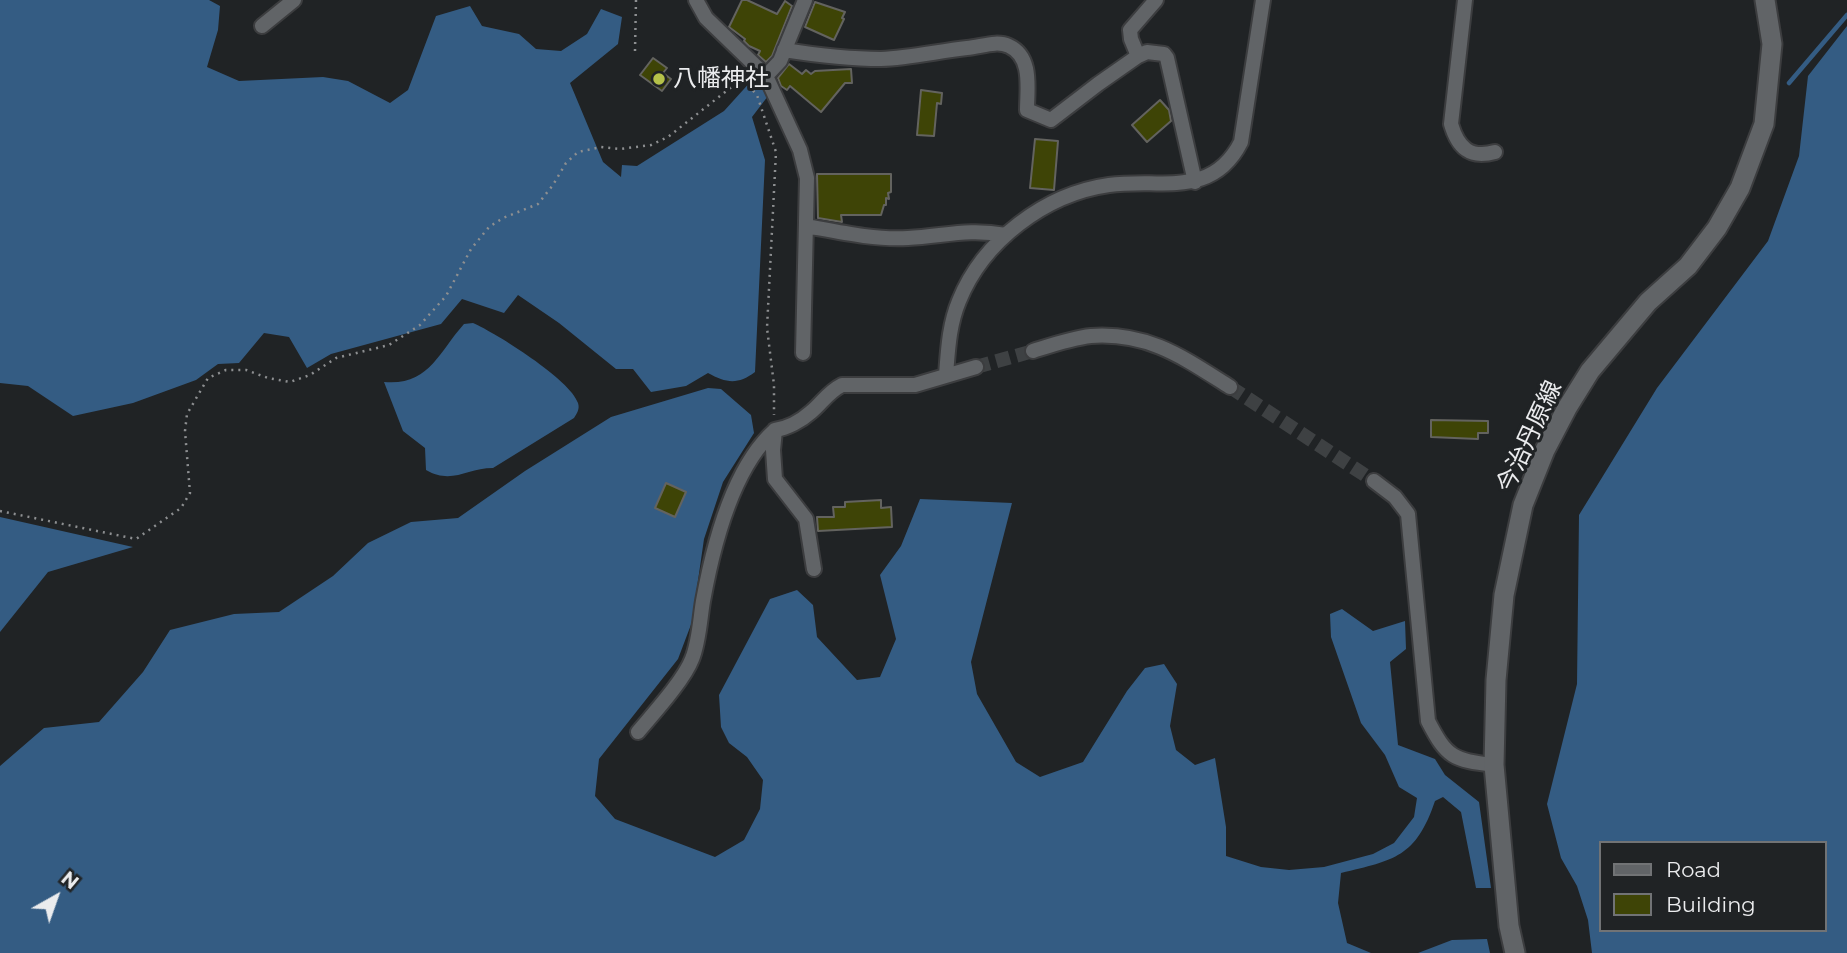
<!DOCTYPE html>
<html>
<head>
<meta charset="utf-8">
<style>
  body { margin:0 }
  #map { position:relative; width:1847px; height:953px; overflow:hidden; background:#202325; font-family:Montserrat,sans-serif }
  canvas { display:block }
  .legend { position:absolute; left:1599px; top:841px; width:228px; height:91px; box-sizing:border-box; background:#202325; border:2px solid #717375; margin:0; padding:9px 12px; list-style:none; font-size:21px; color:#ebecee }
  .legend li { display:flex; align-items:center; gap:14px; height:35px }
  .legend b { width:35px; border:2px solid #717375 }
  .north { position:absolute; left:21px; top:862px; width:70px; height:70px; -webkit-text-stroke:5px #202325; paint-order:stroke; rotate:40deg; font-size:19px; font-weight:700; line-height:28px; text-align:center; color:#ebecee }
  .north::after { content:''; display:block; margin:auto; width:24px; height:32px; background:#ebecee; clip-path:polygon(50% 0,100% 100%,50% 72%,0 100%) }
</style>
</head>
<body>
<div id="map">
<canvas width="1847" height="953"></canvas>
<ul class="legend">
<li><b style="height:9px;background:#616467"></b>Road</li>
<li><b style="height:19px;background:#3e4406"></b>Building</li>
</ul>
<div class="north">N</div>
</div>
<script>
const c = document.querySelector('canvas').getContext('2d');
c.lineJoin = 'round';
function paint(path, color) {
  c.fillStyle = color;
  c.fill(path, 'evenodd');
}
function stroke(path, color, width, dash) {
  c.strokeStyle = color;
  c.lineWidth = width;
  c.lineCap = dash ? 'butt' : 'round';
  c.setLineDash(dash || []);
  c.stroke(path);
}
function label(font, color, halo, rows, align = 'center') {
  c.font = font + ' Montserrat,"Noto Sans JP",sans-serif';
  c.lineWidth = 6;
  c.setLineDash([]);
  c.textBaseline = 'middle';
  c.strokeStyle = halo;
  c.fillStyle = color;
  for (const [text, x, y, turn = 0] of rows) {
    c.save();
    c.translate(x, y);
    c.rotate((+turn || 0) * Math.PI / 180);
    c.textAlign = isNaN(turn) ? turn : align;
    if (halo) c.strokeText(text, 0, 0);
    c.fillText(text, 0, 0);
    c.restore();
  }
}
paint(new Path2D(`
  M0,0H209L220,6L218,30L207,67L239,81L323,77L348,81L390,103L408,90L436,16L470,6L482,26L519,34L536,49L561,51L587,34L601,9L622,17L618,44L570,83L603,162L621,177L622,165L637,166L724,111L753,79L768,96L752,117L765,160L755,372C738,385 726,383 708,373L686,386L651,392L633,369H616L559,323L518,295L504,313L462,299L441,324L331,354L307,368L289,337L264,333L239,363L218,364L196,380L133,403L73,416L28,386L0,383Z
  M1847,26V953H1592L1588,920L1577,886L1561,858L1547,804L1577,684L1579,515L1657,388L1768,241L1799,156L1808,76ZM1600,843H1824V930H1600Z
  M473,323C496,333 571,380 578,403C580,409 577,413 574,418L493,468C467,468 452,485 426,470L425,448L403,431L384,382C429,386 438,353 464,324Z
  M708,388L721,389L751,415L754,433L723,482L704,539L692,622L678,659L599,759L595,796L615,819L715,857L744,840L760,809L763,780L747,757L729,743L721,727L719,695L770,599L797,590L813,605L817,637L857,680L880,677L896,639L880,575L901,546L920,499L1012,503L971,662L977,694L1016,762L1040,777L1083,762L1127,691L1145,668L1164,664L1177,684L1170,726L1176,750L1195,765L1215,758L1226,827V856L1261,867L1289,870L1324,867L1373,854L1394,843L1414,817L1417,798L1399,787L1385,755L1361,723L1331,637L1330,614L1342,609L1373,631L1405,621L1406,649L1390,662L1398,745L1435,759L1445,775L1479,802L1491,888H1476L1461,812L1443,797L1435,801C1416,857 1395,860 1341,873L1338,903L1347,943L1371,953H0V766L44,728L99,722L143,672L170,630L234,614L279,612L333,576L368,543L411,522L458,518L525,471L611,417Z
  M0,517L133,547L48,572L0,632Z
  M1487,939L1490,953H1418L1452,940Z`), '#345c83');
stroke(new Path2D(`
  M1789,83L1847,15`), '#345c83', 4.5);
const building = new Path2D(`
  M742,0H747L777,14L785,1L792,6L772,56L766,62L758,55L760,51L749,46L744,41L745,39L729,27Z
  M815,2L845,12L842,18L844,19L834,40L805,27Z
  M653,58L667,68L663,73L671,79L662,91L640,75Z
  M789,64L802,74L806,70L811,74L815,71L851,69L852,83H845L821,112L790,86L787,90L781,86L778,78Z
  M921,90L942,93L941,104L937,103L934,136L917,135Z
  M1160,100L1169,110L1171,121L1147,142L1132,125Z
  M1035,139L1058,141L1054,190L1030,188Z
  M817,174H891V192L888,193L889,199L886,198V205H884L881,215H841L842,222L818,218Z
  M1431,420L1488,421V433H1478V439L1431,437Z
  M666,483L686,492L675,517L655,508Z
  M881,500V508L891,507L892,527L818,531L817,517H834L833,507H845V502Z`);
paint(building, '#3e4406');
stroke(building, '#63635f', 2);
stroke(new Path2D(`
  M976,367L1033,351
  M1230,387L1374,481`), '#3e4143', 14, [14, 7]);
const street = new Path2D(`
  M696,0L706,18L766,76L800,150L807,178L803,353
  M1465,0L1451,124C1458,148 1470,159 1495,152
  M262,26L294,0
  M784,50C816,55 849,59 881,59C910,58 939,51 967,48C981,47 996,40 1009,46C1033,57 1027,89 1027,110L1051,120L1098,84L1138,56L1147,52L1164,54L1167,58L1195,182
  M1138,56L1131,39L1130,30L1156,0
  M766,76L780,61L805,0
  M806,226C839,232 875,240 908,238C945,236 968,228 1006,235
  M1033,351C1052,345 1072,338 1091,336C1149,332 1184,358 1230,387
  M946,375C948,350 949,325 959,301C983,241 1045,194 1109,185C1161,178 1212,199 1241,142L1263,0
  M1374,481L1395,497L1408,514L1428,721C1447,758 1453,760 1494,765
  M814,569L806,519L775,479L773,450L775,430C787,428 801,421 811,412C822,403 828,392 842,385H915L976,367
  M638,732C653,714 684,680 692,659C699,642 700,619 703,601C713,546 732,468 775,430`);
const secondary = new Path2D(`
  M1515,953L1509,926L1494,765L1496,680L1504,595L1523,505L1545,450L1567,408L1590,371L1648,302L1688,266L1717,228L1740,188L1764,124L1772,44L1765,0`);
stroke(street, '#3c3d3f', 18);
stroke(secondary, '#3c3d3f', 23);
stroke(new Path2D(`
  M635,51L636,0
  M739,75L757,95L776,152L767,328L774,385V415
  M0,511L136,539L181,508L190,493L185,431L187,414L208,378L226,370H246L268,378L290,382L310,375L336,358L389,345L420,325L446,296L471,249L489,227L503,218L538,204L553,185L566,163L578,152L601,147L620,149L651,145L668,137L734,85L741,71`), '#8d8f91', 2.5, [2, 5]);
stroke(street, '#616467', 14);
stroke(secondary, '#616467', 19);
for (const [x, y, r, color] of [
  [659,79,7,"#b5c249"]
]) {
  const dot = new Path2D();
  dot.arc(x, y, r, 0, 2 * Math.PI);
  c.fillStyle = color;
  c.fill(dot);
  stroke(dot, '#202325', 2.5);
}
label('24px', '#ebecee', '#202325', [
  ["八幡神社",673,79]
], 'left');
label('24px', '#ebecee', '#202325', [
  ["今治丹原線",1530,437,-65]
]);
</script>
</body>
</html>
